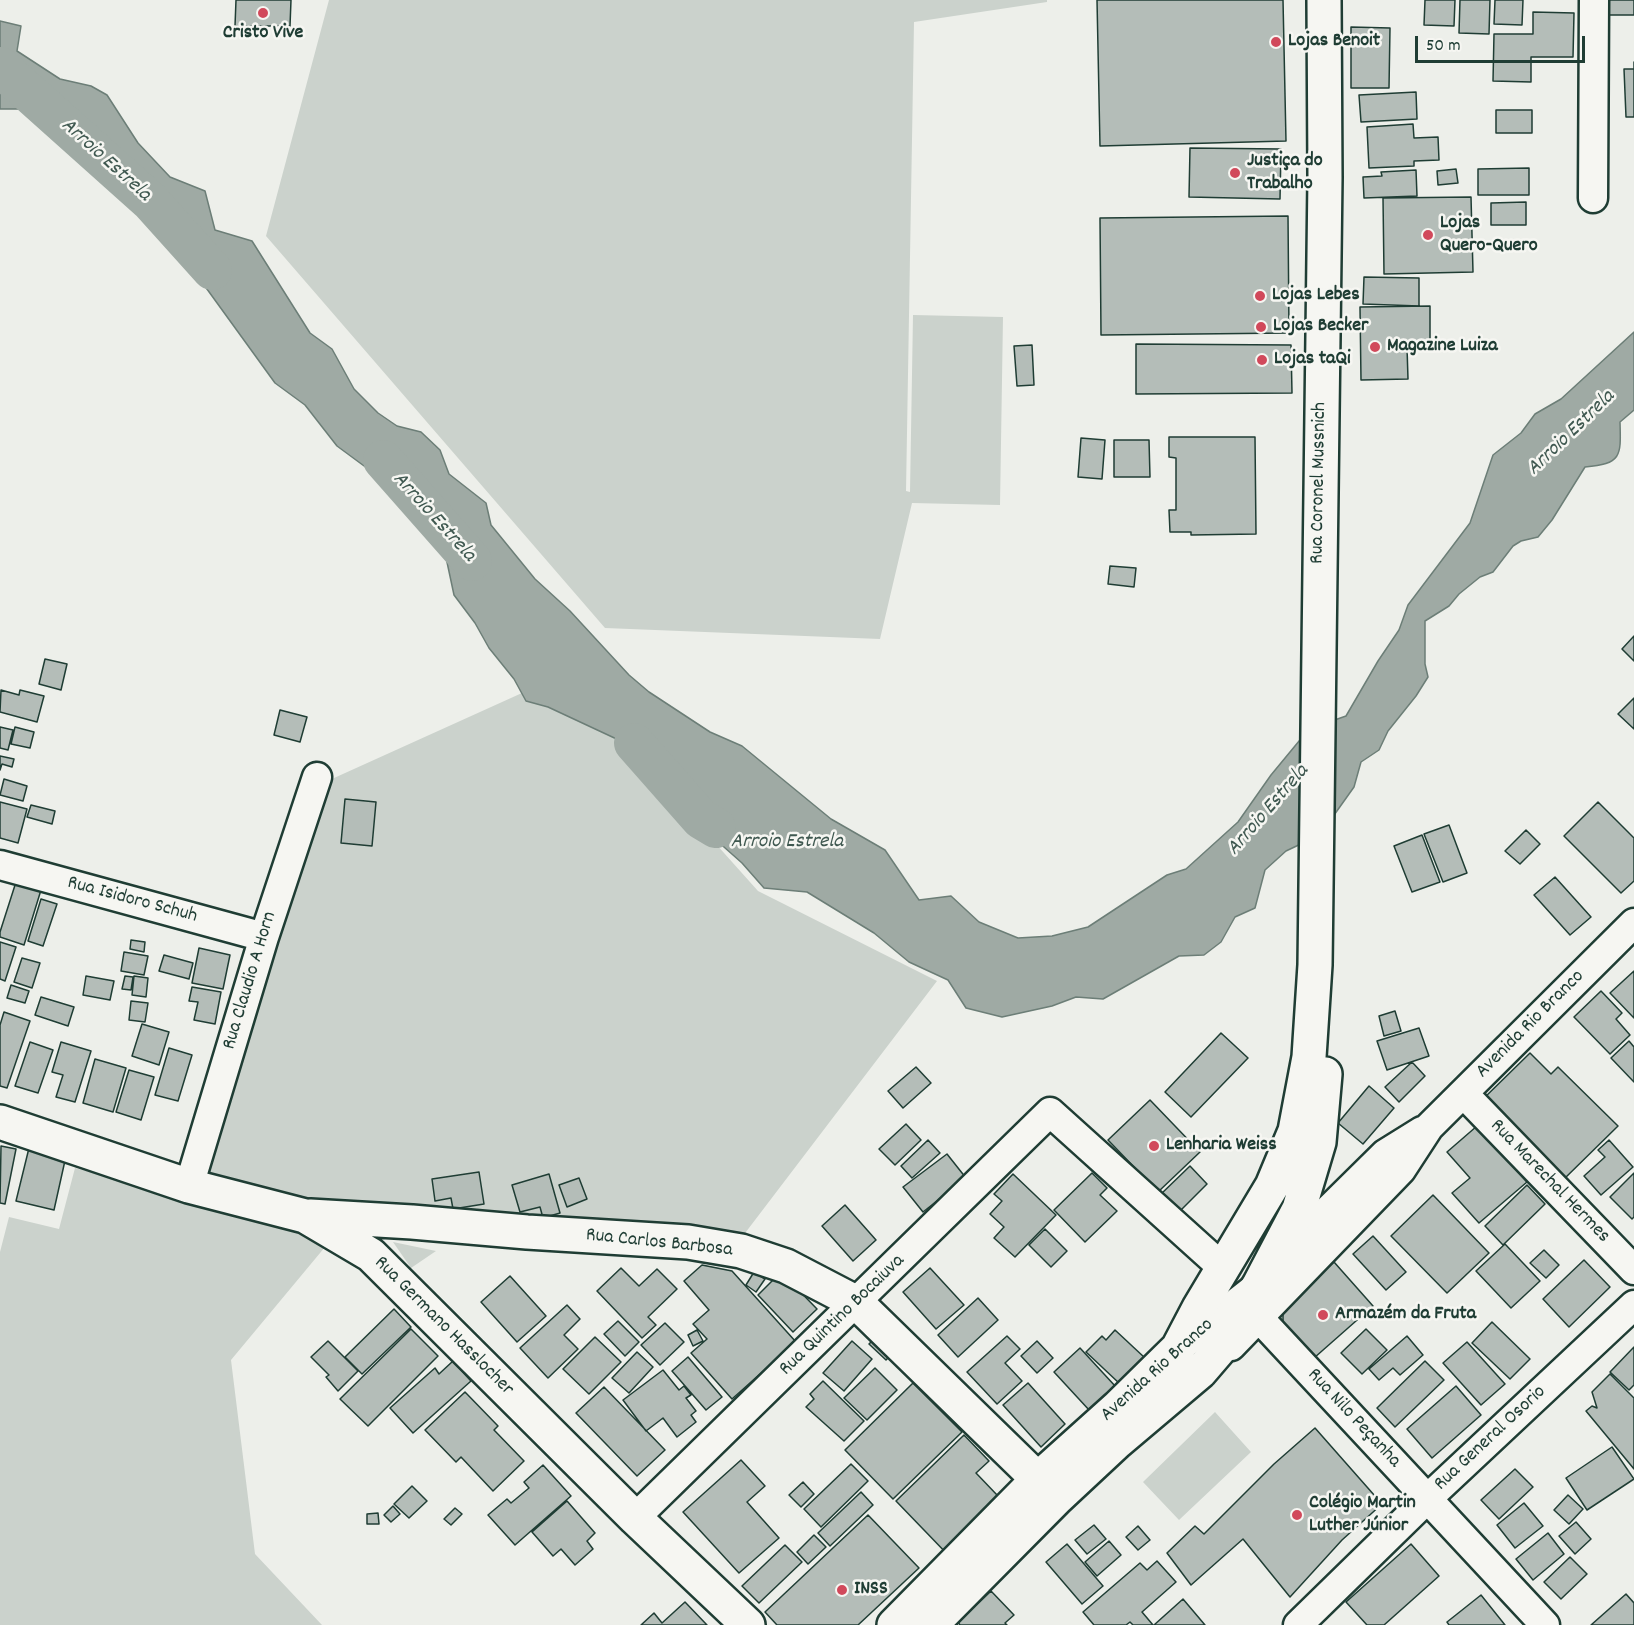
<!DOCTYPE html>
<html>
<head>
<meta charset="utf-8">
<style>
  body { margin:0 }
  #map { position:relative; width:1634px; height:1625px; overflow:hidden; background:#edefea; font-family:Dekko,sans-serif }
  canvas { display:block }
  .scale { position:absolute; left:1415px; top:36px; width:170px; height:27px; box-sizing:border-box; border:3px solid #1f3d34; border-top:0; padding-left:8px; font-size:18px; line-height:21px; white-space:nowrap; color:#1f3d34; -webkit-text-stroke:4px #f6f6f2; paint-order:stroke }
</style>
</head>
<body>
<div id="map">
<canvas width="1634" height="1625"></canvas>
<div class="scale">50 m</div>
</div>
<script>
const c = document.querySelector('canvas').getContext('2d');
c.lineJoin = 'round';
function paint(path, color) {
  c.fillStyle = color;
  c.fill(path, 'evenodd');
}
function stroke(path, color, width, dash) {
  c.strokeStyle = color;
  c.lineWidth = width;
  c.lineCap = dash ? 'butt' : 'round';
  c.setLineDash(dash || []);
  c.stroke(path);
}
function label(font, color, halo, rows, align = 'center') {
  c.font = font + ' Dekko,sans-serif';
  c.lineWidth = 5;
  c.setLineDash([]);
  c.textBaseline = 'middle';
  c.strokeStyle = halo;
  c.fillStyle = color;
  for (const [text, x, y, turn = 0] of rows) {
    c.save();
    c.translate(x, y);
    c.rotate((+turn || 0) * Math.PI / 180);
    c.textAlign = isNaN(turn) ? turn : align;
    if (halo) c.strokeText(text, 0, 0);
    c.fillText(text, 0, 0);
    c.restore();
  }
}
paint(new Path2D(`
  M329,0H1047V2L914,22L906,491L910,492L913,315L1003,317L1000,505L912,503L880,639L605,628L266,236Z
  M564,674L758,891L937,981L736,1245L311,1211L199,1182L323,783Z
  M75,1168L335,1235L231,1360L255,1554L322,1625H0V1252L9,1217L59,1229Z
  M393,1242L436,1251L411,1268Z
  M1215,1412L1251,1452L1179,1520L1143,1482Z`), '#cbd2cc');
const water = new Path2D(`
  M0,21L21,26L17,51L60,79L91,86L107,95L138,143L170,177L205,191L215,230L252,241L310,333L332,349L354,389L378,413L397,426L421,432L440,450L449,474L486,503L491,525L535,579L570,611L629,675L649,692L710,732L742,746L831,819L885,850L919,900L951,896L979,922L1018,938L1052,936L1088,927L1167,875L1186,869L1238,822L1271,775L1309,729L1346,716L1378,661L1399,630L1408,605L1470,523L1493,455L1521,433L1535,414L1561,399L1634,332V410L1620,422C1621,456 1622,464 1585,467L1552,520L1538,537L1521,541L1513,546L1493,572L1480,577L1459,594L1449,606L1425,621V664L1428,677L1416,696L1388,731L1379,750L1361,762L1354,787L1327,825L1305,842L1286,851L1265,870L1255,908L1235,917L1221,942L1204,955L1179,956L1103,999L1076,997L1052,1006L1002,1017L966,1008L948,980L909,962L874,933L807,892L764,888L742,863L698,824L675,789L623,742L548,707L526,701L514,679L489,648L475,623L454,595L441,534L428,504L402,494L337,446L305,405L275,383L191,267L180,236L163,209L137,199L108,151L84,138L54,134L28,109H0Z`);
paint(water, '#9faaa4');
stroke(water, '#6c7e77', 1.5);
stroke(new Path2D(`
  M0,67L150,201L212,270
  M383,460L472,561
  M634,743L701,819L716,828`), '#9faaa4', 40);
const building = new Path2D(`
  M236,0H291L290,26H235Z
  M1097,0H1283L1286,141L1100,146Z
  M1425,0H1455L1454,26L1424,25Z
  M1460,0H1490L1489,34L1459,33Z
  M1495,0H1523L1522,25L1494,24Z
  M1609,0H1634V15H1609Z
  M1533,12L1574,13L1573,57H1531V82L1493,81L1494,34H1533Z
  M1351,27L1390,28L1389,88H1351Z
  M1634,62V117H1626L1624,69H1634Z
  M1416,92L1417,119L1361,122L1359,95Z
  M1496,110H1532V133H1496Z
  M1413,124L1414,138L1438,137L1439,160L1414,161V166L1369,168L1367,127Z
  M1190,148L1281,149L1280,199L1189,197Z
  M1529,168V195H1478V169Z
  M1456,169L1458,183L1438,185L1437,171Z
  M1416,170L1417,196L1364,198L1363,177L1382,176L1381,172Z
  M1471,197L1473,272L1384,274L1383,198Z
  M1526,202V225H1491V203Z
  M1288,216L1289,333L1101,335L1100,218Z
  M1364,277L1419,278V306L1363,304Z
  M1430,306V347H1407L1408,379L1361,380L1360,307Z
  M1136,344L1291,345L1292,393L1136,394Z
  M1032,345L1034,385L1017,386L1014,346Z
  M1169,437H1255L1256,534L1191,535V532H1170L1169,510H1176V458L1169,457Z
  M1081,438L1105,440L1102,479L1078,477Z
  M1114,440H1149L1150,477H1114Z
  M1110,566L1136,568L1134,587L1108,584Z
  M1634,636V661L1622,649Z
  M45,659L67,664L61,690L39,684Z
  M1,690L19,695L20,690L44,696L37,722L0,712Z
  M1634,698V729L1618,714Z
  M280,710L307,717L300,742L274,735Z
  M0,727L13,730L8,750L0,748Z
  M15,727L34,732L30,748L11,744Z
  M0,756L14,759L12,767L2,764L0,770Z
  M4,779L27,786L23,801L0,795Z
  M345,799L376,802L372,846L341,843Z
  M0,802L27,809L18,843L0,838Z
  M1598,802L1634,838V881L1621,893L1564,836Z
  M31,805L55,811L52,824L27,817Z
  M1449,825L1467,873L1443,882L1424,834Z
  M1526,830L1540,844L1520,864L1505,851Z
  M1422,835L1440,882L1412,892L1394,846Z
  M1555,877L1591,917L1570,935L1534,895Z
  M16,882L41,890L24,945L0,937V932Z
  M41,899L57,904L43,946L28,941Z
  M131,940L145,942L144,952L130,949Z
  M0,942L16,947L5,981L0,979Z
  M199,948L230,955L223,989L192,983Z
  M124,952L148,956L144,975L121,971Z
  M164,955L193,963L189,979L159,971Z
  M22,958L40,963L32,988L14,982Z
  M1634,971V1018L1610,993Z
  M86,976L114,981L110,1000L83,995Z
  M125,976L133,977L131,990L122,989Z
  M134,976L148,978L146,997L132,995Z
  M11,985L29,991L25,1003L7,998Z
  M192,987L221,992L215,1024L194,1020L198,1002L189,1001Z
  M1601,991L1622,1013L1616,1019L1630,1035L1610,1054L1574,1017Z
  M41,997L74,1007L68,1026L35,1015Z
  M131,1001L148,1003L145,1022L129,1020Z
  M1395,1011L1401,1031L1384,1036L1379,1016Z
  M4,1012L30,1021L7,1088L0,1086V1025Z
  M142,1024L169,1032L159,1065L132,1056Z
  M1419,1028L1429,1056L1387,1070L1377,1041Z
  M1221,1033L1248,1058L1191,1117L1165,1092Z
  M1629,1041L1634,1047V1082L1611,1058Z
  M30,1042L53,1050L38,1093L15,1086Z
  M61,1042L91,1051L75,1102L56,1097L63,1075L52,1072Z
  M169,1048L192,1055L178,1101L155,1095Z
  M1530,1053L1551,1074L1558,1067L1618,1126L1562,1181L1481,1101Z
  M95,1059L126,1068L113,1112L83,1103Z
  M1412,1062L1425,1076L1399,1102L1385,1087Z
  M916,1067L931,1083L903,1108L888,1091Z
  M129,1070L154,1077L141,1120L116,1112Z
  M1369,1086L1394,1108L1363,1144L1338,1123Z
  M1150,1100L1200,1152L1158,1192L1108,1140Z
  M906,1124L921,1140L895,1165L879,1149Z
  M1477,1126L1527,1182L1479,1223L1452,1193L1470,1178L1447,1152Z
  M928,1140L940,1153L912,1178L901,1166Z
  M1609,1140L1633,1167L1601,1195L1584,1176L1605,1157L1598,1150Z
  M1,1146L16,1149L5,1204L0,1203Z
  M29,1148L66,1156L54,1210L16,1201Z
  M947,1154L966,1178L923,1212L903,1187Z
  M1190,1166L1207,1184L1178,1213L1160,1195Z
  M479,1172L484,1204L453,1209L451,1198L435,1201L432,1179Z
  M1092,1173L1107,1188L1100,1195L1117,1211L1085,1242L1054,1210Z
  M1634,1173V1217L1632,1219L1610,1197Z
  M549,1174L560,1213L543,1218L540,1207L520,1212L512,1185Z
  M1013,1174L1056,1215L1015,1257L994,1238L1004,1227L990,1214L1002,1201L994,1194Z
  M579,1178L587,1199L567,1207L559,1185Z
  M1527,1185L1545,1204L1503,1245L1485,1226Z
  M1433,1195L1489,1253L1447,1293L1391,1236Z
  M845,1205L876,1240L853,1261L822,1226Z
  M1045,1229L1067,1251L1051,1267L1029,1245Z
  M1373,1236L1406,1272L1386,1290L1353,1254Z
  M1505,1244L1540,1281L1511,1308L1476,1271Z
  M1544,1250L1559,1265L1546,1278L1530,1263Z
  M1584,1260L1610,1287L1569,1327L1543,1299Z
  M1334,1262L1373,1306L1314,1358L1283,1322V1307Z
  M702,1265L732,1271L796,1342L732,1399L691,1353L707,1339L693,1324L709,1310L684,1281Z
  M621,1268L639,1286L657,1269L677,1289L648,1317L656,1325L642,1338L597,1291Z
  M930,1268L964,1305L936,1329L903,1292Z
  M754,1272L765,1279L756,1292L746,1285Z
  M781,1272L817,1309L793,1332L758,1295Z
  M510,1276L546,1316L517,1342L481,1302Z
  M978,1298L998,1320L958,1357L938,1335Z
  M567,1305L580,1319L564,1335L578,1349L548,1378L520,1348Z
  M394,1309L411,1327L362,1374L345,1357Z
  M618,1321L639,1342L625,1356L604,1334Z
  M1492,1322L1530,1359L1510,1379L1472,1343Z
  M665,1323L684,1342L660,1365L641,1345Z
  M411,1329L438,1356L368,1426L340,1399Z
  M1366,1329L1387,1350L1362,1374L1341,1353Z
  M697,1330L703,1341L693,1346L688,1335Z
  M1115,1330L1145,1358L1120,1384L1086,1352L1102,1336L1106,1340Z
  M877,1336L894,1352L886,1360L869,1344Z
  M1007,1336L1020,1349L1005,1363L1022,1381L997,1404L967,1372Z
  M1407,1336L1423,1355L1400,1375L1393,1368L1379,1380L1369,1369Z
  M595,1337L621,1362L589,1394L563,1369Z
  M328,1341L358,1371L338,1391L326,1377L329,1375L311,1357Z
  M852,1341L872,1359L844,1391L823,1373Z
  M1037,1341L1053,1358L1037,1373L1021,1356Z
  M1467,1342L1505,1384L1481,1405L1443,1363Z
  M1634,1347V1385L1629,1390L1610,1372Z
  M1080,1348L1116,1387L1090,1411L1054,1372Z
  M637,1352L653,1367L629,1393L612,1378Z
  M688,1357L722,1397L706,1410L672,1371Z
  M453,1361L471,1381L413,1433L390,1408L435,1368L439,1374Z
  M1425,1361L1444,1380L1395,1427L1377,1408Z
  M875,1368L897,1390L867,1420L844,1398Z
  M663,1370L679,1390L684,1386L691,1395L686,1398L696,1411L691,1415L696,1422L677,1437L663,1418L646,1431L623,1400Z
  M1610,1374L1634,1398V1469L1586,1411L1592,1406L1597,1408L1592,1392Z
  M823,1381L864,1421L844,1441L806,1407L814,1399L810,1394Z
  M913,1383L962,1432L893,1499L845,1450Z
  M1028,1383L1065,1424L1041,1447L1003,1405Z
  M1456,1386L1481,1415L1432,1458L1407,1429Z
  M604,1387L665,1450L637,1476L576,1413Z
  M465,1392L498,1426L494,1430L524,1461L493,1491L461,1457L456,1462L425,1430Z
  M1315,1428L1382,1504L1342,1540L1290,1597L1243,1539L1191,1585L1167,1553L1195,1526L1204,1534L1274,1464Z
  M964,1435L989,1461L976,1473L998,1496L993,1501L1002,1510L951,1558L896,1501Z
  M1612,1447L1634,1479L1587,1510L1566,1478Z
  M741,1460L765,1486L747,1502L779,1538L739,1573L683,1512Z
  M851,1464L868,1481L821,1527L804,1509Z
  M543,1465L571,1496L515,1545L488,1515L507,1499L511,1503L529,1488L524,1482Z
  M1515,1469L1533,1487L1499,1519L1481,1500Z
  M803,1482L814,1494L801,1507L789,1495Z
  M412,1486L427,1501L409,1518L394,1504Z
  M861,1492L873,1505L830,1546L818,1533Z
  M1568,1495L1583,1509L1569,1524L1554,1510Z
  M567,1501L595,1533L587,1541L593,1549L575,1565L561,1549L553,1556L532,1532Z
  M1524,1503L1543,1526L1515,1548L1497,1525Z
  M393,1506L400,1514L391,1522L384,1515Z
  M455,1508L462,1514L451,1525L444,1519Z
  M378,1513L379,1524H367V1514Z
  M868,1515L919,1568L858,1625H777L765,1612Z
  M1576,1522L1591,1539L1575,1554L1559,1536Z
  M1094,1525L1106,1539L1087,1554L1075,1540Z
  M1138,1526L1150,1540L1138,1550L1126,1537Z
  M1548,1533L1564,1554L1533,1580L1516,1559Z
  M814,1535L826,1547L808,1564L797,1552Z
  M1109,1541L1121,1555L1097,1576L1085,1562Z
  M1067,1544L1103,1586L1082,1604L1046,1562Z
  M1411,1544L1439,1576L1384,1625H1367L1346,1602Z
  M785,1545L802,1562L759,1603L742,1586Z
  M1570,1557L1587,1574L1561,1599L1544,1582Z
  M1157,1561L1176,1582L1142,1612L1153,1625H1133L1130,1622L1126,1625H1094L1083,1612L1140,1563L1147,1570Z
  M991,1591L1014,1615L1005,1623L1007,1625H960L958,1622Z
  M1626,1594L1634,1603V1625H1591Z
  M1481,1595L1505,1625H1449L1447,1622Z
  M1183,1599L1205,1625H1154Z
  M685,1602L707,1625H641L654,1613L662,1623Z`);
paint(building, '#b4bdb8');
stroke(building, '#1f3d34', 1.5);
const minor = new Path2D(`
  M1593,198L1594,0
  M0,865L264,937
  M1463,1093L1634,1270
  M189,1186L264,937L317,777
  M1259,1318L1545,1625
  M1231,1346L1401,1170L1429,1127L1634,923
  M1180,1347L1259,1285L1308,1230L1385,1154L1422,1131
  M635,1518L1050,1112L1223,1268
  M1298,1625L1427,1499L1634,1305`);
const major = new Path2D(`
  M0,1122L189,1186L305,1216L371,1255L635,1518L748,1625
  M310,1216L412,1222L527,1232L688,1242L741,1251L786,1266L857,1303L1057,1498
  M894,1625L1039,1478L1118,1407L1178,1348L1199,1308L1272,1186L1295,1131L1309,1057L1315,965L1325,177L1324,0
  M931,1625L1057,1498L1116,1443L1200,1372L1224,1344L1259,1285L1299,1209L1319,1142L1325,1074`);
stroke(minor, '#1f3d34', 33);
stroke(major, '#1f3d34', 38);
stroke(minor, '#f6f6f2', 28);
stroke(major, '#f6f6f2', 33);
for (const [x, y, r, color] of [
  [263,13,6,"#d1495b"],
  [1276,42,6,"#d1495b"],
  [1235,173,6,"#d1495b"],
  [1428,235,6,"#d1495b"],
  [1260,296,6,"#d1495b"],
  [1261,327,6,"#d1495b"],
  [1375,347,6,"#d1495b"],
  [1262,360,6,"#d1495b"],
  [1154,1146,6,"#d1495b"],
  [1323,1315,6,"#d1495b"],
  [1297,1515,6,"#d1495b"],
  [842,1590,6,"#d1495b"]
]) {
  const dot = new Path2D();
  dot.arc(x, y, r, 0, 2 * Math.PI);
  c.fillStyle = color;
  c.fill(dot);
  stroke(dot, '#f6f6f2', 2);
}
label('bold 20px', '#1f3d34', '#f6f6f2', [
  ["Cristo Vive",263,34,"center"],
  ["Lojas Benoit",1288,42],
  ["Justiça do",1247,162],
  ["Trabalho",1247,185],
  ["Lojas",1440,224],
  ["Quero-Quero",1440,247],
  ["Lojas Lebes",1272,296],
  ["Lojas Becker",1273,327],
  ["Magazine Luiza",1387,347],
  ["Lojas taQi",1274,360],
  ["Lenharia Weiss",1166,1146],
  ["Armazém da Fruta",1335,1315],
  ["Colégio Martin",1309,1504],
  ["Luther Júnior",1309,1527],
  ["INSS",854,1590]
], 'left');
label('20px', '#1f3d34', '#f6f6f2', [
  ["Rua Coronel Mussnich",1320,483,-89],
  ["Rua Isidoro Schuh",132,901,15],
  ["Rua Claudio A Horn",251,981,-73],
  ["Avenida Rio Branco",1531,1025,-45],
  ["Rua Marechal Hermes",1549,1182,46],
  ["Rua Carlos Barbosa",659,1244,6],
  ["Rua Quintino Bocaiuva",843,1316,-44],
  ["Rua Germano Hasslocher",443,1327,45],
  ["Avenida Rio Branco",1158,1371,-42],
  ["Rua Nilo Peçanha",1353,1419,47],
  ["Rua General Osorio",1491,1439,-43]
]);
label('italic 21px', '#3f5850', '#f6f6f2', [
  ["Arroio Estrela",105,161,42],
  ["Arroio Estrela",1572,434,-44],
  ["Arroio Estrela",433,518,48],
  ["Arroio Estrela",1269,811,-49],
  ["Arroio Estrela",787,843]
]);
</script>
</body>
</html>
